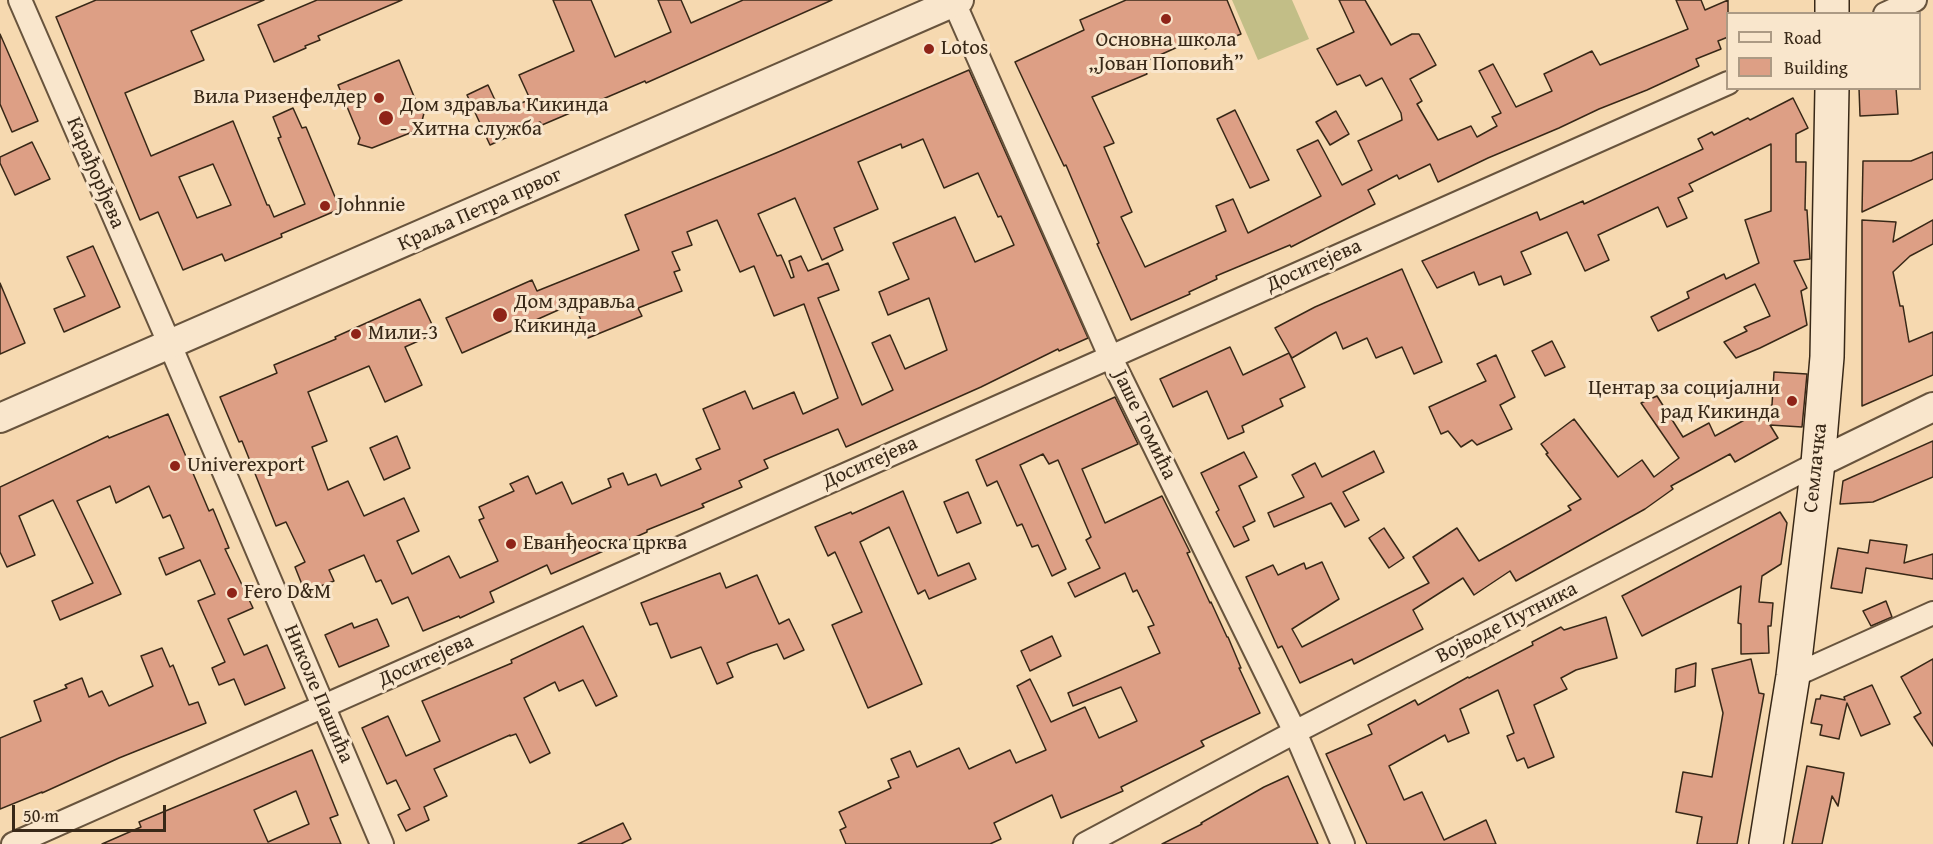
<!DOCTYPE html>
<html>
<head>
<meta charset="utf-8">
<style>
  body { margin:0 }
  #map { position:relative; width:1933px; height:844px; overflow:hidden; background:#f6d9b0; font-family:"Gentium Book Plus",serif }
  canvas { display:block }
  .legend { position:absolute; left:1726px; top:12px; width:195px; height:78px; box-sizing:border-box; background:#f9e6cc; border:2px solid #ac9a84; margin:0; padding:8px 10px; list-style:none; font-size:18px; color:#382817 }
  .legend li { display:flex; align-items:center; gap:12px; height:30px }
  .legend b { width:30px; border:2px solid #ac9a84 }
  .scale { position:absolute; left:12px; top:805px; width:154px; height:27px; box-sizing:border-box; border:3px solid #382817; border-top:0; padding-left:8px; font-size:18px; line-height:21px; white-space:nowrap; color:#382817; -webkit-text-stroke:4px #f9e6cc; paint-order:stroke }
</style>
</head>
<body>
<div id="map">
<canvas width="1933" height="844"></canvas>
<ul class="legend">
<li><b style="height:8px;background:#f9e6cc"></b>Road</li>
<li><b style="height:16px;background:#dd9f85"></b>Building</li>
</ul>
<div class="scale">50 m</div>
</div>
<script>
const c = document.querySelector('canvas').getContext('2d');
c.lineJoin = 'round';
function paint(path, color) {
  c.fillStyle = color;
  c.fill(path, 'evenodd');
}
function stroke(path, color, width, dash) {
  c.strokeStyle = color;
  c.lineWidth = width;
  c.lineCap = dash ? 'butt' : 'round';
  c.setLineDash(dash || []);
  c.stroke(path);
}
function label(font, color, halo, rows, align = 'center') {
  c.font = font + ' "Gentium Book Plus",serif';
  c.lineWidth = 6;
  c.setLineDash([]);
  c.textBaseline = 'middle';
  c.strokeStyle = halo;
  c.fillStyle = color;
  for (const [text, x, y, turn = 0] of rows) {
    c.save();
    c.translate(x, y);
    c.rotate((+turn || 0) * Math.PI / 180);
    c.textAlign = isNaN(turn) ? turn : align;
    if (halo) c.strokeText(text, 0, 0);
    c.fillText(text, 0, 0);
    c.restore();
  }
}
paint(new Path2D(`
  M1232,0H1292L1309,39L1258,60Z`), '#c2be87');
const building = new Path2D(`
  M96,0H264L191,31L204,60L125,93L151,156L233,121L267,205H269L274,217L305,204L278,138L281,137L273,117L293,108L302,128L306,127L340,209L281,234L282,237L225,261L222,254L183,270L158,212L140,220L56,17ZM213,164L231,205L197,218L179,177Z
  M317,0H402L318,36L320,40L305,46L306,48L274,62L258,25Z
  M553,0H591L615,57L671,32L658,0H681L691,23L743,0H832L646,83L645,81L542,125L540,122L490,145L467,95L488,85L501,113L530,99L519,75L574,51Z
  M1126,0H1227L1241,34L1205,49L1200,37L1142,63L1147,74L1092,97L1114,143L1104,147L1132,212L1121,217L1145,267L1226,231L1216,206L1233,199L1248,233L1321,196L1297,150L1318,140L1342,185L1372,170L1358,141L1402,120L1401,113L1382,78L1366,86L1360,75L1337,85L1317,49L1354,32L1339,0H1365L1391,45L1412,34H1419L1436,65L1410,79L1422,101L1417,104L1438,140L1471,126L1477,137L1497,126L1492,117L1501,113L1479,71L1493,64L1516,107L1552,91L1544,74L1592,51L1600,65L1688,29L1676,0H1701L1705,10L1728,0V37L1718,41L1721,49L1696,59L1699,66L1647,90L1599,109L1559,128L1488,158L1438,182L1430,164L1399,179L1397,175L1368,190L1375,204L1291,247L1290,245L1216,276L1217,279L1189,292L1190,294L1131,320L1097,244L1099,243L1066,165L1064,166L1015,62L1084,30L1080,20Z
  M0,34L38,121L12,132L0,104Z
  M399,60L420,111L424,113L420,129L372,148L358,144L360,138L338,85Z
  M969,70L1088,338L1059,351L1058,349L981,387L846,447L838,429L764,460L768,468L739,481L742,487L702,504L704,507L647,530V532L551,574L547,565L490,592L494,602L460,618L459,616L423,631L408,597L392,604L381,580L376,582L364,555L329,570L334,581L305,592L295,567L305,562L286,522L276,526L242,441L239,442L220,397L277,373L274,365L336,339L335,337L420,299L436,333L405,347L422,385L385,402L369,366L308,392L327,441L312,447L328,490L348,481L364,516L404,498L419,531L397,541L412,574L449,556L460,578L498,561L479,520L484,518L479,507L514,491L510,484L528,476L536,494L562,482L572,504L611,487L608,479L623,473L628,485L656,474L661,486L701,469L696,459L720,449L703,409L745,391L753,409L794,392L803,414L838,398L804,304L774,316L754,266L740,272L717,220L687,232L692,245L672,252L680,270L674,272L682,291L638,308L642,316L588,338L574,303L462,353L446,318L532,280L537,291L639,250L625,215L776,153ZM923,139L944,188L978,173L998,217L1001,216L1014,245L975,262L955,217L893,243L909,279L879,292L888,315L929,298L947,350L905,369L890,335L872,343L893,390L862,405L818,298L839,290L828,263L808,271L801,256L789,261L794,277L791,278L781,255L777,256L758,214L795,198L822,260L843,250L834,228L878,209L858,162L901,144L902,148Z
  M1859,88H1896L1898,114L1860,116Z
  M1793,98L1808,128L1796,134V162H1806L1805,210H1807L1810,259L1794,261L1807,288L1801,291L1807,325L1760,348L1736,358L1724,342L1747,331L1744,327L1770,316L1755,284L1658,331L1651,317L1689,298L1687,292L1724,274L1726,279L1759,263L1745,220L1771,211V144L1689,184L1693,191L1678,198L1687,218L1667,227L1658,207L1598,235L1609,260L1585,271L1567,232L1521,252L1531,274L1504,285L1501,276L1479,285L1474,272L1437,288L1422,261L1537,212L1540,220L1583,201L1584,204L1703,149L1698,139L1712,132L1714,135L1748,118L1750,120Z
  M1235,110L1269,180L1250,188L1217,119Z
  M1336,111L1349,134L1330,145L1316,122Z
  M32,142L50,179L15,195L0,163V157Z
  M1933,152V179L1862,212L1863,161H1911Z
  M1862,220L1896,222L1893,242L1933,220V244L1910,256L1893,272L1900,306H1903L1909,342L1933,332V375L1862,406Z
  M93,246L120,307L64,332L54,309L85,296L67,257Z
  M1402,269L1442,362L1414,374L1402,347L1376,358L1367,338L1343,349L1336,332L1292,358L1275,328L1315,307Z
  M0,283L25,343L0,354Z
  M1552,341L1565,367L1545,376L1532,351Z
  M1230,347L1243,375L1289,353L1305,387L1280,399L1283,406L1242,426L1244,432L1228,439L1207,391L1173,407L1160,379Z
  M1496,355L1515,397L1500,405L1512,429L1477,445L1472,440L1461,447L1448,431L1441,434L1429,407L1486,381L1477,364Z
  M1774,372L1807,374L1802,427L1770,425L1778,438L1735,462L1730,454L1671,486L1673,489L1645,509L1516,581L1510,571L1474,595L1463,578L1413,610L1423,629L1354,664L1352,659L1300,683L1282,646L1278,648L1246,577L1273,565L1278,575L1304,563L1306,569L1322,562L1339,599L1292,629L1302,647L1429,583L1413,557L1457,528L1479,561L1571,510L1568,506L1581,499L1546,454L1548,453L1541,444L1574,419L1618,477L1642,460L1654,477L1679,458L1641,403L1657,396L1683,437L1709,423L1715,436L1772,405Z
  M1115,397L1138,444L1082,469L1105,523L1162,496L1190,552L1187,553L1210,603L1211,602L1227,637H1228L1241,668H1239L1260,713L1201,741L1204,746L1121,787L1123,791L1061,818L1052,795L994,823L1001,839L990,844H846L840,830L846,827L839,812L891,788L888,781L899,777L891,759L910,751L917,767L959,748L969,769L1010,750L1016,763L1046,750L1017,686L1030,679L1051,722L1085,707L1099,738L1137,721L1121,687L1073,706L1068,693L1160,653L1148,627L1154,625L1137,590L1133,592L1125,573L1075,597L1068,583L1100,568L1086,540L1091,537L1058,460L1049,464L1043,454L1020,465L1066,569L1052,576L1038,545L1032,547L1022,524L1017,526L997,481L987,486L976,460Z
  M168,414L209,511L213,509L229,548L225,549L253,608L228,619L244,655L267,645L285,688L245,705L234,679L219,685L212,668L225,662L198,601L215,594L200,560L166,575L159,558L184,548L170,515L163,518L149,486L116,503L110,486L77,501L121,594L60,620L52,601L93,583L53,500L19,516L35,555L7,567L0,552V487L108,436L109,438Z
  M397,436L410,468L384,480L370,448Z
  M1933,441V477L1873,502L1840,504L1843,481Z
  M1374,451L1384,472L1343,492L1359,520L1345,527L1331,503L1274,527L1268,513L1304,497L1292,475L1315,463L1322,477Z
  M1244,452L1257,477L1239,486L1255,521L1243,527L1249,540L1234,547L1216,512L1219,510L1201,473Z
  M903,491L938,576L969,563L976,579L929,599L925,590L918,594L889,527L860,542L922,684L868,708L832,625L862,612L835,552L828,556L815,527L851,512L852,514Z
  M968,492L981,523L957,533L944,502Z
  M1780,512L1787,523L1781,564L1762,576L1759,602L1773,603L1771,626H1768L1769,653L1741,654V624L1738,623L1741,586L1642,636L1622,596Z
  M1384,528L1404,558L1389,568L1369,538Z
  M1870,540L1907,545L1904,563L1933,554V579L1866,568L1862,593L1831,588L1838,548L1868,553Z
  M720,573L726,588L757,575L779,624L789,619L804,650L784,659L777,644L751,653L727,663L733,677L717,684L701,647L671,658L657,623L650,625L641,603Z
  M1886,601L1892,617L1871,626L1863,611Z
  M1606,617L1617,658L1576,670L1561,678L1567,689L1534,705L1554,757L1528,768L1524,758L1517,761L1507,736L1514,733L1498,690L1460,709L1469,733L1448,742L1445,735L1389,766L1404,800L1422,792L1444,840L1486,820L1496,844H1367L1326,754L1372,734L1368,725L1415,700L1418,705L1468,677L1469,678L1533,645L1532,642L1561,627L1564,630Z
  M377,619L389,646L339,667L325,635L352,623L354,628Z
  M583,626L617,696L596,706L583,680L559,691L555,682L524,698L550,753L530,763L516,734L510,736V735L434,769L447,796L424,807L429,820L406,831L398,815L410,809L396,780L387,784L362,728L388,716L406,756L440,741L422,701L512,663L511,660Z
  M1052,636L1061,656L1030,671L1021,651Z
  M162,648L170,667L173,665L189,705L198,702L206,723L119,758L42,793V792L0,809V738L41,721L34,701L67,688L65,685L82,678L89,697L102,691L109,706L153,686L141,656Z
  M1751,659L1759,693L1764,694L1737,844H1697L1702,817L1676,812L1683,772L1712,777L1723,713L1712,669Z
  M1933,659V746L1914,717L1921,713L1901,677Z
  M1696,663L1695,686L1675,692L1676,669Z
  M1872,685L1890,724L1861,736L1847,703L1839,739L1820,735L1822,725L1811,723L1816,699H1820L1821,695L1845,700L1844,697Z
  M312,750L338,815L330,818L341,844H102L141,827L139,822ZM296,791L309,824L268,842L254,810Z
  M1807,766L1844,773L1838,806L1832,796L1822,844H1792Z
  M1288,776L1318,844H1162L1202,824L1201,823L1264,787Z
  M623,823L631,839L621,844H578Z`);
paint(building, '#dd9f85');
stroke(building, '#382817', 1.5);
const minor = new Path2D(`
  M20,0L170,345L382,844
  M953,0L1110,356L1295,732L1343,844
  M1885,14L1915,0
  M1793,676L1933,613
  M13,844L1728,83
  M1085,844L1295,732L1818,463`);
const tertiary = new Path2D(`
  M0,418L959,0
  M1818,463L1933,407`);
const secondary = new Path2D(`
  M1832,14V0
  M1766,844L1793,676L1818,463L1827,357L1832,88`);
stroke(minor, '#68543d', 26);
stroke(tertiary, '#68543d', 32);
stroke(secondary, '#382817', 36);
stroke(minor, '#f9e6cc', 22);
stroke(tertiary, '#f9e6cc', 28);
stroke(secondary, '#f9e6cc', 33);
for (const [x, y, r, color] of [
  [1166,19,6,"#8f2418"],
  [929,49,6,"#8f2418"],
  [379,98,6,"#8f2418"],
  [386,118,8,"#8f2418"],
  [325,206,6,"#8f2418"],
  [500,315,8,"#8f2418"],
  [356,334,6,"#8f2418"],
  [1792,401,6,"#8f2418"],
  [175,466,6,"#8f2418"],
  [511,544,6,"#8f2418"],
  [232,593,6,"#8f2418"]
]) {
  const dot = new Path2D();
  dot.arc(x, y, r, 0, 2 * Math.PI);
  c.fillStyle = color;
  c.fill(dot);
  stroke(dot, '#f9e6cc', 2);
}
label('21px', '#382817', '#f9e6cc', [
  ["Основна школа",1166,41,"center"],
  ["„Јован Поповић”",1166,65,"center"],
  ["Lotos",941,49],
  ["Вила Ризенфелдер",367,98,"right"],
  ["Дом здравља Кикинда",400,106],
  ["- Хитна служба",400,130],
  ["Johnnie",337,206],
  ["Дом здравља",514,303],
  ["Кикинда",514,327],
  ["Мили-3",368,334],
  ["Центар за социјални",1780,389,"right"],
  ["рад Кикинда",1780,413,"right"],
  ["Univerexport",187,466],
  ["Еванђеоска црква",523,544],
  ["Fero D&M",244,593]
], 'left');
label('21px', '#382817', '#f9e6cc', [
  ["Карађорђева",95,173,67],
  ["Краља Петра првог",480,210,-24],
  ["Доситејева",1314,266,-24],
  ["Јаше Томића",1144,425,64],
  ["Доситејева",870,463,-24],
  ["Семлачка",1816,468,-84],
  ["Војводе Путника",1507,623,-27],
  ["Доситејева",426,661,-24],
  ["Николе Пашића",318,694,67]
]);
</script>
</body>
</html>
